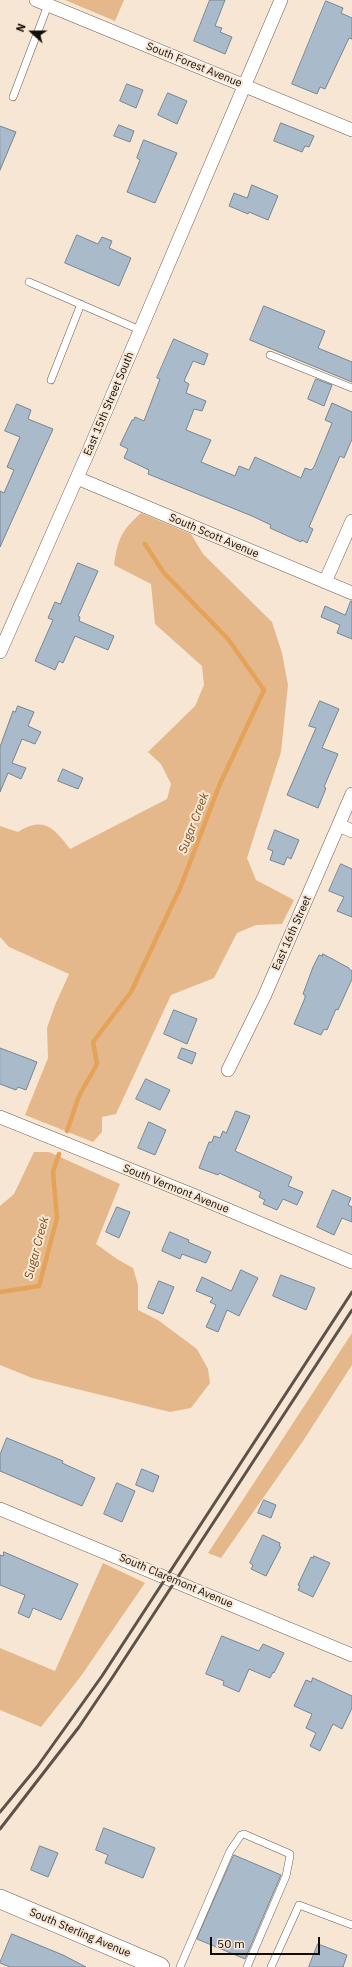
<!DOCTYPE html>
<html>
<head>
<meta charset="utf-8">
<style>
  body { margin:0 }
  #map { position:relative; width:352px; height:1967px; overflow:hidden; background:#f7e6d4; font-family:"IBM Plex Sans",sans-serif }
  canvas { display:block }
  .north { position:absolute; left:12px; top:12px; width:40px; height:40px; -webkit-text-stroke:3px #f7e6d4; paint-order:stroke; rotate:291deg; font-size:11px; font-weight:700; line-height:16px; text-align:center; color:#130d07 }
  .north::after { content:''; display:block; margin:auto; width:14px; height:18px; background:#130d07; clip-path:polygon(50% 0,100% 100%,50% 72%,0 100%) }
  .scale { position:absolute; left:210px; top:1937px; width:110px; height:18px; box-sizing:border-box; border:2px solid #130d07; border-top:0; padding-left:5px; font-size:12px; line-height:14px; white-space:nowrap; color:#130d07; -webkit-text-stroke:3px #f7e6d4; paint-order:stroke }
</style>
</head>
<body>
<div id="map">
<canvas width="352" height="1967"></canvas>
<div class="north">N</div>
<div class="scale">50 m</div>
</div>
<script>
const c = document.querySelector('canvas').getContext('2d');
c.lineJoin = 'round';
function paint(path, color) {
  c.fillStyle = color;
  c.fill(path, 'evenodd');
}
function stroke(path, color, width, dash) {
  c.strokeStyle = color;
  c.lineWidth = width;
  c.lineCap = dash ? 'butt' : 'round';
  c.setLineDash(dash || []);
  c.stroke(path);
}
function label(font, color, halo, rows, align = 'center') {
  c.font = font + ' "IBM Plex Sans",sans-serif';
  c.lineWidth = 4;
  c.setLineDash([]);
  c.textBaseline = 'middle';
  c.strokeStyle = halo;
  c.fillStyle = color;
  for (const [text, x, y, turn = 0] of rows) {
    c.save();
    c.translate(x, y);
    c.rotate((+turn || 0) * Math.PI / 180);
    c.textAlign = isNaN(turn) ? turn : align;
    if (halo) c.strokeText(text, 0, 0);
    c.fillText(text, 0, 0);
    c.restore();
  }
}
paint(new Path2D(`
  M65,0H124L115,21Z
  M141,513L191,534L203,554L272,622L282,653L288,685L281,752L247,858L256,880L294,900L282,924L256,925L237,933L214,978L171,995L116,1114L102,1117V1132L93,1142L25,1115L48,1058L47,1028L55,1005L69,974L9,947L0,937V826L18,832C44,816 54,828 70,849L167,799L171,784L161,764L148,752L195,706L204,685L202,666L155,624L151,584L114,565C118,539 121,531 141,513Z
  M34,1152H49L120,1184L96,1244L117,1259L133,1268L138,1285V1310L158,1320L197,1349L208,1369L210,1383L191,1408L170,1412L32,1378L0,1365V1206L14,1194Z
  M352,1333V1365L303,1441L221,1558L208,1553Z
  M103,1563L145,1583L81,1676L41,1727L0,1710V1648L55,1671Z`), '#e5b88b');
stroke(new Path2D(`
  M67,1131L79,1096L97,1064L93,1042L131,992L181,886L219,786L264,690L228,639L164,573L145,544
  M0,1292L39,1286L57,1218L53,1172L59,1154`), '#e5a259', 4.5);
const building = new Path2D(`
  M210,0H225L215,26L222,28L220,32L232,37L225,54L194,41Z
  M326,1L343,8L341,13L352,18V39L349,38L325,89L320,87L317,94L292,84Z
  M127,84L143,90L136,108L120,101Z
  M168,93L187,101L177,124L158,115Z
  M281,123L314,136L309,147L305,146L302,152L274,141Z
  M119,125L134,131L130,142L114,136Z
  M0,126L16,132L0,170Z
  M144,140L177,153L155,203L127,192L140,160L137,158Z
  M252,185L278,196L268,220L249,212L248,214L229,206L234,193L247,198Z
  M77,235L98,244L102,237L112,241L109,248L131,258L119,286L65,263Z
  M264,306L325,331L318,348L352,362V382L250,340Z
  M174,339L208,354L204,365L193,361L184,381L189,384L186,393L206,401L202,411L194,409L186,430L211,440L201,462L235,476L239,466L249,470L255,457L301,478L305,468L311,470L314,467L332,423L325,420L332,403L352,412V439L344,458L340,456L309,527L313,529L307,543L302,540L301,542L270,528L271,525L252,516L148,474L149,470L124,458L128,449L120,445L132,420H134L135,417L144,421L160,379L157,378Z
  M316,379L332,385L324,406L308,399Z
  M17,404L31,410L28,419L53,429L0,547V491L4,493L14,470L7,467L20,437L5,431Z
  M78,563L98,571L78,616L80,617L79,621L114,636L108,650L75,636L63,663L59,661L55,670L35,661L53,620L48,618L55,602L60,604Z
  M351,601H352V639L337,633L340,625L321,617L325,606L345,615Z
  M320,701L339,709L322,748L338,754L324,787L326,788L318,808L287,795L316,728L309,726Z
  M18,706L34,712L28,726L41,732L35,744L22,739L12,763L26,768L21,779L8,773L0,792V747L13,711L15,712Z
  M63,769L83,778L78,789L58,781Z
  M275,830L299,840L291,859L287,857L284,865L270,860L273,851L268,849Z
  M341,864L352,869V917L337,911L344,897L329,891Z
  M323,954L349,968V969L352,971V979L338,1010L336,1009L327,1030L324,1029L321,1035L294,1024L305,998V995L303,994L313,967L319,955L322,956Z
  M174,1010L197,1019L187,1044L164,1034Z
  M0,1048L37,1062L26,1090L18,1087L16,1090L0,1084Z
  M182,1048L196,1053L192,1064L178,1058Z
  M146,1079L170,1090L160,1110L136,1099Z
  M236,1111L250,1116L235,1151L292,1177L288,1186L303,1192L297,1205L283,1199L277,1210L263,1204L265,1200L259,1197L261,1192L219,1173L218,1175L199,1168L209,1142H212L214,1136L220,1138L223,1131L226,1133Z
  M149,1122L166,1130L155,1155L138,1148Z
  M333,1190L351,1198L348,1205L352,1207V1222L342,1218L334,1235L317,1227Z
  M117,1207L130,1212L119,1238L106,1232Z
  M170,1232L189,1240L188,1242L211,1252L206,1263L182,1254L180,1259L162,1251Z
  M241,1270L258,1278L239,1316L227,1310L218,1332L206,1327L216,1305L210,1302L213,1298L196,1291L202,1277L231,1291Z
  M281,1275L315,1288L306,1310L273,1296Z
  M159,1281L174,1287L163,1314L148,1308Z
  M7,1438L63,1461L62,1463L95,1478L82,1506L0,1471V1455Z
  M142,1469L159,1476L153,1492L136,1485Z
  M117,1483L135,1491L122,1522L104,1514Z
  M264,1500L276,1505L271,1518L258,1513Z
  M263,1535L280,1543L279,1546L281,1547L266,1576L251,1569L253,1565L250,1563Z
  M4,1552L78,1584L61,1620L33,1608L29,1618L18,1613L25,1595L0,1585V1555L3,1556Z
  M314,1556L330,1563L313,1597L298,1590L300,1586L298,1585L311,1557L313,1558Z
  M222,1636L259,1651L263,1644L284,1653L274,1673L273,1672L270,1678L249,1669L239,1692L223,1685L224,1681L206,1674Z
  M313,1678L352,1696V1708L342,1729L333,1724L320,1751L310,1746L316,1733L306,1728L312,1714L294,1706L306,1680L311,1682Z
  M104,1828L155,1848L143,1878L105,1863L108,1855L96,1850Z
  M40,1846L58,1853L48,1877L31,1870Z
  M234,1855L281,1875L245,1959L197,1939Z
  M12,1934L63,1955L86,1967H10L0,1963Z
  M318,1944L347,1955L343,1967H309Z`);
paint(building, '#a9bbcb');
stroke(building, '#758694', 1);
const lane = new Path2D(`
  M13,97L48,5
  M29,282L140,330
  M270,355L352,388
  M51,380L81,304
  M180,1967L230,1851L241,1835L244,1834L290,1854V1856L286,1876L247,1967
  M271,1967L299,1905L352,1925`);
const street = new Path2D(`
  M36,0L352,130
  M77,478L352,593
  M325,582L352,521
  M0,652L87,455L281,0
  M339,825L352,831
  M228,1070L264,997L352,794
  M0,1117L193,1195L352,1262
  M0,1509L352,1655`);
const secondary = new Path2D(`
  M0,1899L160,1967`);
stroke(lane, '#6b5c4e', 8);
stroke(street, '#6b5c4e', 14);
stroke(secondary, '#6b5c4e', 20);
stroke(lane, '#fff', 7);
stroke(street, '#fff', 13);
stroke(secondary, '#fff', 19);
stroke(new Path2D(`
  M0,1812L37,1767L102,1676L352,1292
  M0,1829L79,1727L112,1678L352,1310`), '#5c5249', 3);
label('11px', '#130d07', '#f7e6d4', [
  ["South Forest Avenue",194,65,22],
  ["East 15th Street South",109,404,-67],
  ["South Scott Avenue",214,536,23],
  ["East 16th Street",292,933,-66],
  ["South Vermont Avenue",176,1189,22],
  ["South Claremont Avenue",176,1581,23],
  ["South Sterling Avenue",80,1933,23]
]);
label('italic 12px', '#784b15', '#f7e6d4', [
  ["Sugar Creek",194,823,-69],
  ["Sugar Creek",37,1248,-75]
]);
</script>
</body>
</html>
